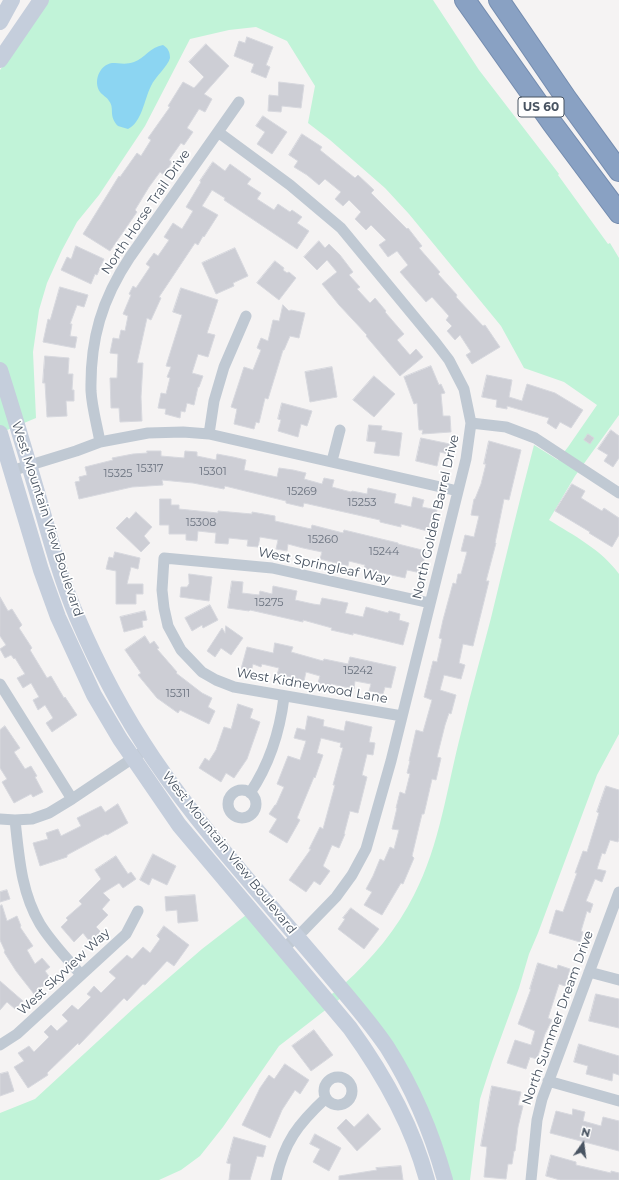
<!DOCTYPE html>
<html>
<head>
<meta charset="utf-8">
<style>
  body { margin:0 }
  #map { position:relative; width:619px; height:1180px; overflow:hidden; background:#f5f3f3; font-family:Montserrat,sans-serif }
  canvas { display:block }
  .north { position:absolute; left:563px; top:1124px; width:40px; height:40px; -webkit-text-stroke:3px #fff; paint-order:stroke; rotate:14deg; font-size:11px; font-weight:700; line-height:16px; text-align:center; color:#495462 }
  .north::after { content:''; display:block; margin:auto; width:14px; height:18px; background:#495462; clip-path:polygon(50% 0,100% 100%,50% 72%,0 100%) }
</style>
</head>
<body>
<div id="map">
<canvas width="619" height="1180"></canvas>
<div class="north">N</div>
</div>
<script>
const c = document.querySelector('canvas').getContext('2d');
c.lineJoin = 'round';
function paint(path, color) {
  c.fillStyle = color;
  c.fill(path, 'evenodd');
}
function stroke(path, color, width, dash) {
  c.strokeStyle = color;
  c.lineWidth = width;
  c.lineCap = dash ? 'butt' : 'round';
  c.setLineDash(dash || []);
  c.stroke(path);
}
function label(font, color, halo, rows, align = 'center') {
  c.font = font + ' Montserrat,sans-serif';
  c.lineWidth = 3.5;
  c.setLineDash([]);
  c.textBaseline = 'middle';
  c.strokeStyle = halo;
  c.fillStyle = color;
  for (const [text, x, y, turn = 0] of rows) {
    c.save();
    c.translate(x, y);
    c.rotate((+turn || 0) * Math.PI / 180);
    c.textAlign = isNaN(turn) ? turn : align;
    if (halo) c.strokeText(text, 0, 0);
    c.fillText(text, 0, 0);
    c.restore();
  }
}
paint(new Path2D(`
  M48,0H433L479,70L559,174L558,175L608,244L610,243L619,258V415L575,476L549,520C573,535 602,550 619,574V734L597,775L538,933L529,954L519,988L492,1062L480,1099L470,1180H451L350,991L279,1046L223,1127L200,1156L181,1170L159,1180H0V1113L35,1099L135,1007L202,949L246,915L320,1003C328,996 337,991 344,984C372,959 397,929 414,895C440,845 447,787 461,733C470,695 481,656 491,618C505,560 519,502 534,445L558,460L568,447L597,405L564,382L524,368L501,326L409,214L385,188L330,140L308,123L315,86L287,41L256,27L229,30L190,39L145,126L99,195L77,222L62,250L47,283L39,310L33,352L36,418L0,433V70Z`), '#c1f3d8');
paint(new Path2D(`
  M163,45C168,48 170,52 170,58C168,66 155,77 151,86C144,100 142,122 128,129L118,126C108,116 115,108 109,101C107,97 102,95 100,92C93,82 99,65 112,63C119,63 126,65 134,62C145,58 150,47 163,45Z`), '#8cd5f2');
const building = new Path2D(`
  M247,37L273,47L266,65L270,67L266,78L251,72L254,64L234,56L239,41L245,43Z
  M206,44L229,66L204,94L212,99L205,112L199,109L187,128L193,132L184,145L181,143L169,160L172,162L164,175L160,172L149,187L135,210L137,212L110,251L83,234L119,176L120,177L137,153L141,156L151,140L148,138L170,107L168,106L183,82L194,88L204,77L189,62Z
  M279,82L304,85L301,108L282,106L281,112L268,111L269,95L278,96Z
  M263,116L287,132L272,154L257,144L265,132L256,126Z
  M302,134L322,147L320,150L355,178L358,175L374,190L371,193L407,229L408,228L422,246L419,248L440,272L438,274L457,295L456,297L483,326L485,325L500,347L472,364L466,355L471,352L460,335L455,340L447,331L452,326L446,320L449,316L432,297L426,302L400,272L408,265L397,251L388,257L379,245L386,240L371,225L366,230L355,219L361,212L349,200L343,206L335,199L341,192L325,179L319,185L307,175L294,167L298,161L289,155Z
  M213,162L225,171L230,164L251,179L247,184L261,193L257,199L274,210L278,204L290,212L292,210L302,217L297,223L309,231L297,249L224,200L225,198L212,190L202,206L218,215L204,237L203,236L198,245L195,243L159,297L161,298L151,320L147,318L137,363H143L141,397L142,421L120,422L119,408H111L110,378H117L118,354L110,353L113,338L119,339L121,330L125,331L128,316L123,314L131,295L129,294L133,286L136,288L150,267L146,264L154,253L158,256L169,240L164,237L173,223L182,229L193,211L186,207L201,182L200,181Z
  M319,241L325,248L329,244L340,255L353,272L349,275L360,287L357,289L370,303L375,298L386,311L385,312L404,334L397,340L410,355L416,349L423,357L400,376L366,336L367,335L339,305L322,284L337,272L327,260L317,270L304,257Z
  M76,246L104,259L97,275L95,274L91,284L61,270L67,257L71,259Z
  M235,248L248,276L233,283L234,286L216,294L202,263Z
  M275,261L284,268L283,270L287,273L289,272L296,278L279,300L257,283Z
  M60,287L88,295L84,307L77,305L70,324H72L70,336L77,337L75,348L43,342L48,319L50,320Z
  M181,288L218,300L207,333L215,335L208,357L198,354L192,373L203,376L199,387H198L194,405L187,403L185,412L181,411L180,418L165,414L166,409L158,408L161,393L166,394L170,378L167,377L171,367L166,366L182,315L173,312Z
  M283,305L289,311L291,310L305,313L299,338L290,336L284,350H283L268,399L265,398L259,423L256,422L254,429L234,424L237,409L231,407L244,367L253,370L261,350L257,348L261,338L268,341L273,320L279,321Z
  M45,356L69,358L68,374H73L72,390H74V401H66L67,416L47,417L45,383H43Z
  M431,366L439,385L441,384L445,393L441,394L443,416H450L451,432L422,434L423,430H419L417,403L414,404L404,377Z
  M332,367L337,397L310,402L305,372Z
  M487,375L512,380L509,397L522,401L527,384L555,393L583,410L571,428L560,422L556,429L547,423L549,418L507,406V409L496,407L497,400L482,397Z
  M374,376L395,394L374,417L353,400Z
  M282,403L312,411L307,426L301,424L298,437L278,431L281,420L278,419Z
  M369,425L382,426L381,430L402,433L399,456L374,453L376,442L367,441Z
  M611,430L619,436V458L613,467L604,461L608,455L598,449Z
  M588,434L594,438L590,444L584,440Z
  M421,438L450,444L448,454L440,452L437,466L416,461Z
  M489,441L521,450L509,500L504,499L495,543H496L486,581H489L473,646L463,644L459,663L465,665L461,679L444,675L440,690L456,695L451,714L449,713L445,725L437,757L441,758L436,780L432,779L424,814H422L412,856L414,858L403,884L401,883L382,915L364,905L372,892L366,889L373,876L380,859L384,861L390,847L394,849L399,830L392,829L397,808H396L400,792L405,794L410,774L407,773L410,761H409L416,730L423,732L432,700L424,697L433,661L437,662L442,639L439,638L443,620L453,583L456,584L458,574H461L467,552L461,551L465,535L474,537L479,516L471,515L474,499H475L481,484L486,464H484Z
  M147,451H161V456L184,458L185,451L197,452V456L216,460L217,454L233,457L246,460L244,470L277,477L279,468L293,470L306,473L304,479L322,484L324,478L334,480L332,487L351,492L352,491L367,494L368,488L396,494L394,503L411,507L413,497L424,500L422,507L437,510L431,532L401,524V527L380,522V520L304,503L303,507L286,503V501L225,486L224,489L193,483L162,480L163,485L132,487L79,499L75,482L80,481L79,477L87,475L85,467L113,460L112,458L133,454L147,453Z
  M572,484L585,491L581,498L602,511L604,508L619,518V535L612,547L589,533L590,532L555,511Z
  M160,499H171V505H179V509L218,513V511L252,514V512L275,516V521L311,529L312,525L343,533L344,530L398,543V544L426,551L421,573L407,570L405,578L364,569L365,565L349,561L348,566L320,559L322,552L303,548L288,544L287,551L276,549L278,540L260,537L258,547L247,546L248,540L229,538L228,544L215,543L216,533L198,531L197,541L186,540V534H169V525H160Z
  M136,512L152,527L144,536L150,543L141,552L116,528L127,517L129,519Z
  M115,552L140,558L138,569L131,567L127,584H143V594H136V604H116V571L106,569L109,557L113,558Z
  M189,574L212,577L209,601L180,597L181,587H187L189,584Z
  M232,581L243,582L242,593L259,595L260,591L272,594L273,586L297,591L295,600L313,604L320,605L322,598L348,603L345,613L363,617L366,607L388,613L389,611L400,614L399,620L409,623L403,645L353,633V635L331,630L332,628L303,620V622L250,610L249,611L228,608Z
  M0,597L8,611L12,609L22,625L19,628L32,648L30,650L47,678L51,676L64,698L65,697L77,715L52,732L46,723L53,718L45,705L38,710L33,700L39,697L31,683L23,688L17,678L25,674L15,658L14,659L11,655L5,658L0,649L6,645L0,636Z
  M210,605L218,620L203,628L202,625L192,631L185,618Z
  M145,611L147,620L142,621L143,627L124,632L120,617Z
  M226,626L243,638L231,655L221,648L215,657L207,651L222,628L225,633Z
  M145,636L150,644L154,641L159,648L157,649L177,672L176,673L202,693L212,698L208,707L215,711L209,724L180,710L178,713L157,698L138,675L141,673L125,650Z
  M275,643L293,647L291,652L323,661L324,659L348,664L350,657L396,667L391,688L385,687L383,694L369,691L371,684L355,681L354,689L331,684V686L318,683L320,676L306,672L304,681L286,676V677L277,675L279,668L262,664L261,667L253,664L251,672L241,669L247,647L273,653Z
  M238,704L253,709L250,718L260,722L247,759L234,778L226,773L221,782L199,768L205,758L209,761L216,750L224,727L231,729Z
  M308,716L324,720L323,726L344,731L346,721L372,727L369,742L375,743L373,755L367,754L362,775L367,777L358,813L350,811L344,834H345L339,848L332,845L323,866L330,871L320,885L314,881L306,892L289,880L311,849H309L320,827L323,829L335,785H333L343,748L340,747L341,743L321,738L317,753L323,755L315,778L314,777L297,818L300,820L287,843L269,832L277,819L269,814L275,805H276L284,787L277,784L288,756L300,760L306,741L294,738L297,728L305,730Z
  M5,726L20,748L14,752L25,769L31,766L37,776L35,777L43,792L33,797L31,794L14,803L2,782L7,779L0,768V730Z
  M606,786L619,790V838L618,842L610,840L605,854L602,853L597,869L606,871L602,882L595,879L586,901L593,904L590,913L587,911L581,931L583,932L580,942L549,933L556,910L563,912L577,873H575L583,851L587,852L599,813L597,812Z
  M118,804L128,823L107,835L106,834L67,855V857L40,866L33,843L48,839L46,833L58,829L61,836L81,826L77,818L101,806L105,812Z
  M153,854L176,866L167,885L152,878L149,885L140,880Z
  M116,856L128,874L131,872L136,879L123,888L119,883L103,893L110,900L102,909L108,915L96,927L101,932L90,942L83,933L74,942L61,927L68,920L66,918L82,904L79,901L101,879L95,870Z
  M7,890L10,899L0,902V892Z
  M195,895L198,921L178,923L177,910L166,911L165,897Z
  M2,905L7,921L17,916L21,926L20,927L33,946L27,950L35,964L42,958L50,967L45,971L51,979L34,994L16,971L4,952L5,951L0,940V906Z
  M351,908L379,929L364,949L338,929L345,919L343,918Z
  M164,926L189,945L174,966L167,961L145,985L143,984L127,1001L124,998L79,1045L78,1043L47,1073L48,1075L28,1088L14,1067L24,1061L18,1053L29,1046L34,1052L49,1037L44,1032L51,1025L57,1031L68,1021L62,1015L72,1005L78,1010L91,997L87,994L94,986L101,993L116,978L109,972L127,955L132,959L143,947L150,953L160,939L157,936Z
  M538,963L557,969L558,965L570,969L565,986L559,984L548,1018L552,1020L545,1034L537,1059L530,1057L526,1069L507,1063L515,1040L531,1045L535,1031L518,1024L531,989H530Z
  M0,981L23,1001L15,1009L7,1002L0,1010Z
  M596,994L619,999V1028L589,1021Z
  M314,1030L333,1055L311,1071L292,1046Z
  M579,1044L619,1056V1075L613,1073L612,1081L586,1074L588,1066L574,1062Z
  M285,1064L309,1080L300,1094L295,1090L282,1110L270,1138L242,1125L260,1088L269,1075L274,1079Z
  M8,1072L14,1091L0,1096V1074Z
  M492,1086L521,1092L518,1105L523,1106L518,1127L515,1151H514L512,1164H508L506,1179L484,1177L487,1147L481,1146Z
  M573,1109L585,1112L583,1121L601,1126L603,1117L619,1121V1151L550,1133L556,1111L572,1115Z
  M368,1114L381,1129L357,1151L337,1128L346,1119L354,1127Z
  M315,1134L341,1148L329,1171L313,1162L320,1149L310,1144Z
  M234,1137L266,1146L263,1157L257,1156L250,1180H229L231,1164L227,1163Z
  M551,1155L576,1162V1165L611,1173V1171L619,1173V1180H560L546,1176Z
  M401,1166L403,1180H339V1176L377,1170L376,1168Z`);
paint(building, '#cdced5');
stroke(building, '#d7d8de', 1);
const highway = new Path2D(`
  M465,0L552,123L619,213
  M499,0L566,98L619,171`);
stroke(highway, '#748caf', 22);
stroke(new Path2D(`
  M218,132L290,185L341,228L436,343L449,360L464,389L471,423L466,459L391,761L366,849L352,875L336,897L304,930L283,949
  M471,423L506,427L535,438L619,493
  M209,434L214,401L224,367L246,316
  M100,442C97,425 92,408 91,391C90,339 102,299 130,257L239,102
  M332,461L340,430
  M11,471L76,451L100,442L148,433L183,432L209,434L458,491
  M0,684L72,799
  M402,716L234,687L216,680L202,672L181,650L168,626L164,608L162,590L164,558L272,568L430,603
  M228 804a14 14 0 1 1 28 0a14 14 0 1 1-28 0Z
  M250,793C269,765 280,730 284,697
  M0,819L15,820L32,819L49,813L72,799L139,754
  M15,820C19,856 21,892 40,924C51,942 67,958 81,975
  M589,972L619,980
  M0,1045L17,1034L126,934L138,911
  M324 1091a14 14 0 1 1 28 0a14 14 0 1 1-28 0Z
  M548,1081L619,1101
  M276,1180C284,1142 298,1124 326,1098
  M531,1180L537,1120L542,1099L619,892`), '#c0c9d3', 11);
stroke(new Path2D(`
  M0,22L12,0
  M0,60L41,0
  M0,370C13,411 25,451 37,492C49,534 60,577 77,617C98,666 123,714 153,758C201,829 260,893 316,959C340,988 366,1016 387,1047C413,1088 432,1133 445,1180
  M0,433L41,570L58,617L94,695L120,739L179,825L350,1028C384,1075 412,1124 427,1180`), '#c5cedc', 16);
stroke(highway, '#89a1c3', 20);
label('11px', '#6a727f', null, [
  ["15317",150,469],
  ["15301",213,472],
  ["15325",118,474],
  ["15269",302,492],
  ["15253",362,503],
  ["15308",201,523],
  ["15260",323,540],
  ["15244",384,552],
  ["15275",269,603],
  ["15242",358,671],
  ["15311",178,694]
]);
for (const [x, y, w] of [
  [541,107,46]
]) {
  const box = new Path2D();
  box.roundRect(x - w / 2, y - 10, w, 20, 3);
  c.fillStyle = '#fff';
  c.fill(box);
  stroke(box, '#495462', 1);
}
label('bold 12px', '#495462', null, [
  ["US 60",541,107]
]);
label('13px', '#495462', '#fff', [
  ["North Horse Trail Drive",146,212,-56],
  ["North Golden Barrel Drive",436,517,-77],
  ["West Mountain View Boulevard",47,519,72],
  ["West Springleaf Way",324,566,12],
  ["West Kidneywood Lane",312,686,10],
  ["West Mountain View Boulevard",229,853,51],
  ["West Skyview Way",64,972,-43],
  ["North Summer Dream Drive",558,1018,-70]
]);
</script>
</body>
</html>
